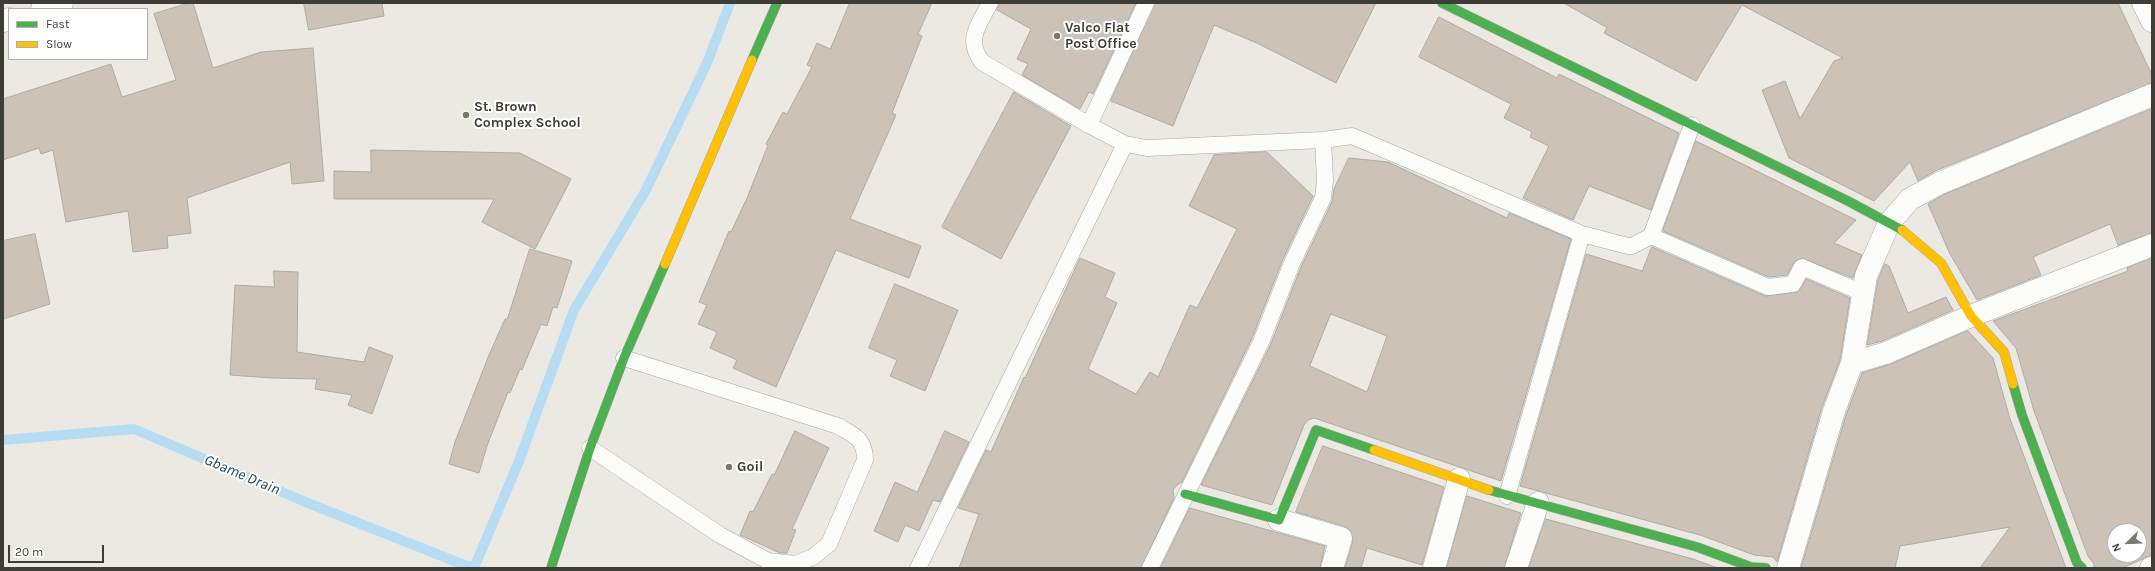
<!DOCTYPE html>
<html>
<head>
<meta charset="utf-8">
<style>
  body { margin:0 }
  #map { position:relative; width:2155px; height:571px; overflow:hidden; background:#ece9e2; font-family:Karla,sans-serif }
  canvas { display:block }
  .frame { position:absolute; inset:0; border:4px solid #3e3c36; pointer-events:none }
  .legend { position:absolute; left:8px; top:8px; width:140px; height:52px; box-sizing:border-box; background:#fff; border:1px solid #b2b1af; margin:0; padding:5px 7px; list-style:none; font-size:12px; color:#3e3c36 }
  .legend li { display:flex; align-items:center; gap:8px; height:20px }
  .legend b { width:20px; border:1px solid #b2b1af }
  .north { position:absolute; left:2107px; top:523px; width:40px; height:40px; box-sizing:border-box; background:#fff; border:1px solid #b2b1af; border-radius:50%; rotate:247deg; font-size:11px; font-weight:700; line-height:16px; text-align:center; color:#3e3c36 }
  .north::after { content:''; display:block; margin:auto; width:14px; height:18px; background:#7b7972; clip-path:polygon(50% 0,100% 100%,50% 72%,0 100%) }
  .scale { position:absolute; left:8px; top:545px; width:96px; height:18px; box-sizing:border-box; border:2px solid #3e3c36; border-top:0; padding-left:5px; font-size:12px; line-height:14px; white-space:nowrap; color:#3e3c36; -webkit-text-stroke:3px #fff; paint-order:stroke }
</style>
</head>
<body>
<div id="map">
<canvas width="2155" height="571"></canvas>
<div class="frame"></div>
<ul class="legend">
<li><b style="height:5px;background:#4caf50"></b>Fast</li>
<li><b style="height:5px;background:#ffc107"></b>Slow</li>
</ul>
<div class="north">N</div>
<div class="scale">20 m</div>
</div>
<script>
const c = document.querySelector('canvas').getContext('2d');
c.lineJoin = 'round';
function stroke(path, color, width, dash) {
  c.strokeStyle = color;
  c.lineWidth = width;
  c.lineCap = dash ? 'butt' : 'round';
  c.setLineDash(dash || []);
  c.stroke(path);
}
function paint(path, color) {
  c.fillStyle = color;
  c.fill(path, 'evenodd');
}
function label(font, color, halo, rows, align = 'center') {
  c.font = font + ' Karla,sans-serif';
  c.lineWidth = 4;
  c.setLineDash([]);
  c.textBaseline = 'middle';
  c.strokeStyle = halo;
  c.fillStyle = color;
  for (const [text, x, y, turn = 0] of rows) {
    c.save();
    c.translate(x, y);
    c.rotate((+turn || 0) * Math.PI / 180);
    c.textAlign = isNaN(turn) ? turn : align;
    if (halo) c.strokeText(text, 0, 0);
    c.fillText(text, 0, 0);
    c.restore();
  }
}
stroke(new Path2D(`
  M3,440L134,429L303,501L472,568
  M474,568L519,461L574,310L646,190L707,63L730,3`), '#b6dcf4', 10);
const building = new Path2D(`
  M189,3H193L213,68L261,52L313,48L324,181L292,184L290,162L187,198L191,233L167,236L168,248L133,252L128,211L66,222L53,150L41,154L39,148L3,160V99L111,64L122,97L176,80L154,14Z
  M304,3H382L384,16L309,30Z
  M850,3H932L918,34L922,36L892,113L896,115L850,219L921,246L909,278L836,250L776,387L733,368L737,360L710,348L717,332L698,324L707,305L699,302L729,231L731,232L747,198L768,145L766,144L783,112L787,114L812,67L807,65L817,43L830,49Z
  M999,3H1136L1093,94L1089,92L1080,109L1022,75L1028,64L1017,59L1031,29L997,10Z
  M1155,3H1376L1336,83L1259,44L1214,25L1173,126L1111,101Z
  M1564,3H2118L2152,75V83L1935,171L1918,181L1910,162L1874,201L1789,158L1762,90L1785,81L1800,119L1834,61L1843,58L1742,5L1696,81L1604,33L1607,28Z
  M1439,17L1557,78L1559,74L1679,133L1651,210L1589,186L1573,220L1523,198L1549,146L1530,137L1532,132L1504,118L1511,104L1419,57Z
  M1014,92L1071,126L1001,259L942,227Z
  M2152,109V233L2118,245L2110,224L2033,257L2041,275L1977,300L1950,254L1928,204L1945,194Z
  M1696,141L1856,220L1834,243L1862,255L1853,278L1801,258L1794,262L1787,275L1769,277L1663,231Z
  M371,150L520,153L571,179L535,249L482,222L494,199H334V171L371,172Z
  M1267,152L1313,196L1283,259L1252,338L1182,482L1177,485L1173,490L1174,498L1141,568H959L979,514L958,508L986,450L991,452L1024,377L1025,378L1080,258L1115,273L1105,297L1117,303L1088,369L1136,394L1150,372L1158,377L1190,305L1197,308L1237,229L1189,206L1214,155Z
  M1349,158L1388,162L1507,218L1509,213L1571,239L1501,481L1314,418L1308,420L1304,425L1272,505L1201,485L1270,346L1301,267L1332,202L1334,189ZM1331,314L1387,336L1367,392L1310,366Z
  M35,234L50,304L3,319V241Z
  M1652,247L1765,296L1798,292L1806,279L1850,298L1840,360L1822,407L1777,562L1773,557L1754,555L1700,535L1520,486L1586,254L1642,271Z
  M530,249L572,261L557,308L553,307L547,326L541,324L522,370L520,369L510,393L508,392L487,446L479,473L449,464L455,442L489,355L505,319H507Z
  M2152,258V555L2122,568H2094V564L2088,556L2034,411L2016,348L1993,321L2128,271L2127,268ZM2115,531H2139V555H2115Z
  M1885,264L1889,266L1908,313L1946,297L1953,310L1882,341L1867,345L1878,280Z
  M274,271L298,272L297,352L364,362L369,347L393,356L372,414L348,405L352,395L315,389L317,379L272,378L230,375L235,285L274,287Z
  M895,284L958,310L925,391L890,376L897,360L869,348Z
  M1968,331L1993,358L2010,419L2066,568H1980L2010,527L1900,546L1895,568H1801L1846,415L1862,373L1891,364Z
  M795,431L829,448L792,529L796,530L787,553H780L740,535L750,511L753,512L772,474L774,475Z
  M945,431L969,442L940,502L933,500L919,531L905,525L898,542L874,531L895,482L917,492Z
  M1323,446L1444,487L1422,565L1367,548L1361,568H1345L1353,541L1350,530L1344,526L1296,512Z
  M1467,496L1521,513L1504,568H1447Z
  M1190,508L1325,546L1320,568H1161Z
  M1546,519L1693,559L1718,568H1529Z`);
paint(building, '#ccc2b7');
stroke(building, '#aeaaa5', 1);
const lane = new Path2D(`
  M990,3C979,25 965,39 982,62L1089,125L1125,144L1147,148L1323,140L1352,136L1582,234L1628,246H1632L1651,236L1768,287L1793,284L1802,267L1863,293
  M1089,125L1146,3
  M1651,236L1692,125
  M590,448L720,535L768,561L796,564L813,557L829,544L865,460C865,439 855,436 838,426L624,358
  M1507,496L1582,234
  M918,568L1125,144
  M1150,568L1261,342L1292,263L1323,198L1325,180L1323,140`);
const street = new Path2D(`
  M2143,3L2152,21
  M42,9L62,3
  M3,21L9,19
  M1852,363L1886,353L1971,316L2152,245
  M1279,520L1341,538L1332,568
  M1434,568L1459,479
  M1516,568L1538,503
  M1788,568L1834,411L1852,363L1866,276L1889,223L1910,199L1940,183L2152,95
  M2151,568H2152`);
const fast = new Path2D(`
  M1442,3L1848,201L1902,230
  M752,60L777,3
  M2013,384L2022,415L2077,563L2082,568
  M1489,490L1697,547L1751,567L1766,568
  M1185,494L1279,520L1316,430L1374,450
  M551,568L590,448L624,358L665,264`);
const slow = new Path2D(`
  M1902,230L1941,263L1971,316L2004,352L2013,384
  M665,264L752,60
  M1374,450L1489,490`);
stroke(lane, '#a8a6a1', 17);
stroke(street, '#a8a6a1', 23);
stroke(fast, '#a8a6a1', 10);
stroke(slow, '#a8a6a1', 10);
stroke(lane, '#fcfcfb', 16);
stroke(street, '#fcfcfb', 22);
stroke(fast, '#4caf50', 9);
stroke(slow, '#ffc107', 9);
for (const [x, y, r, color] of [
  [1057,36,4,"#7b7972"],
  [466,115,4,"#7b7972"],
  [729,467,4,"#7b7972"]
]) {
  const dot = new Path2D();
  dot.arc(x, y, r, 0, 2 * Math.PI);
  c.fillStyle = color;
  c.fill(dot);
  stroke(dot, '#fff', 1.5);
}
label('bold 14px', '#3e3c36', '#fff', [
  ["Valco Flat",1065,28],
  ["Post Office",1065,44],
  ["St. Brown",474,107],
  ["Complex School",474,123],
  ["Goil",737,467]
], 'left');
label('italic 15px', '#16425b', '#fff', [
  ["Gbame Drain",242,475,23]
]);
</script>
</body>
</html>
